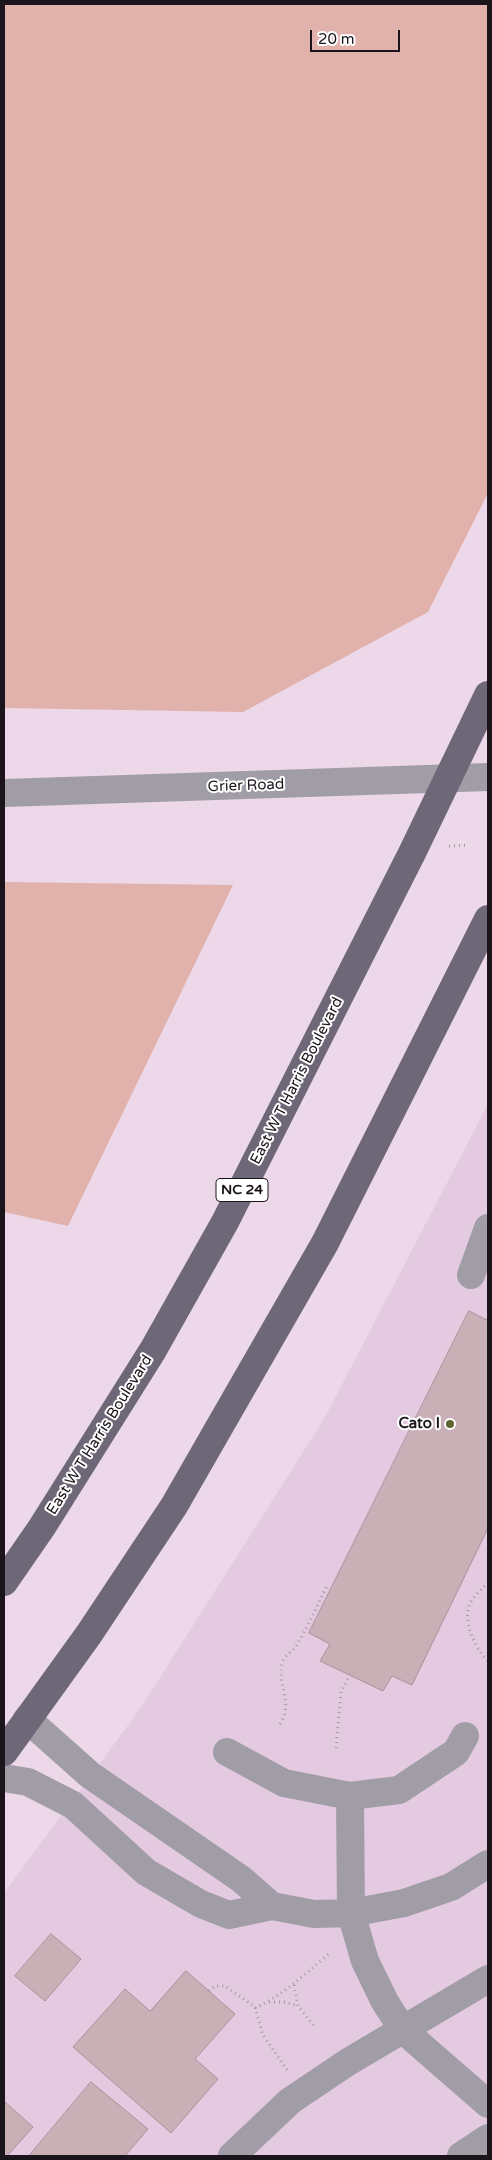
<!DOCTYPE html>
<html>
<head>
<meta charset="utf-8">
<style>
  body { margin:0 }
  #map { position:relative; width:492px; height:2160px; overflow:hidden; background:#ecd8e9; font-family:"Varela Round",sans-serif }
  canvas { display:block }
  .frame { position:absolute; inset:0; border:5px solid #1b141a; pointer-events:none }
  .scale { position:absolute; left:310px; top:30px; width:90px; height:22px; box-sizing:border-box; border:2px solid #1b141a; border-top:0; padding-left:6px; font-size:15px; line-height:18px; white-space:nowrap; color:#1b141a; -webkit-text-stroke:4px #fff; paint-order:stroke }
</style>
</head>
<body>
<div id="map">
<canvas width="492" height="2160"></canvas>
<div class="frame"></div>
<div class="scale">20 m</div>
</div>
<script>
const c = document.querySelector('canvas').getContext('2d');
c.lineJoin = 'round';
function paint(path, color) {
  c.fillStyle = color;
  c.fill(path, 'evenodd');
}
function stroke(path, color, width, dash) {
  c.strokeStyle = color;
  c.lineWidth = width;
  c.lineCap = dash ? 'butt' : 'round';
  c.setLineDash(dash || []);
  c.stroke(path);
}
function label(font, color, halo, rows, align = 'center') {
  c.font = font + ' "Varela Round",sans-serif';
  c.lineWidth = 4;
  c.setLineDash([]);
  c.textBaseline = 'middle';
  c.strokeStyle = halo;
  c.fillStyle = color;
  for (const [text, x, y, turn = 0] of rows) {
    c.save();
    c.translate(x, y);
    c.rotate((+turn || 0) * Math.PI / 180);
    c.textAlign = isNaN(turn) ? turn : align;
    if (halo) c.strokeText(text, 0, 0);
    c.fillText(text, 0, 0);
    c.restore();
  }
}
paint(new Path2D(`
  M488,1104V2156H4V1893L140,1709L324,1419Z`), '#e4cae0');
paint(new Path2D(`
  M4,4H488V493L428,612L243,712L4,708Z
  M4,882L233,885L68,1226L4,1212Z`), '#e1b2ac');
const building = new Path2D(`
  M469,1311L487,1320L488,1316V1528L412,1685L392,1676L383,1691L320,1661L330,1644L309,1633Z
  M51,1934L81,1959L45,2001L15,1976Z
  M186,1971L235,2014L195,2059L218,2079L171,2133L73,2047L125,1989L150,2011Z
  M91,2082L148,2129L125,2156H29Z
  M4,2101L33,2127L7,2156H4Z`);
paint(building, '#c9afb6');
stroke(building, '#aa9198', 1);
stroke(new Path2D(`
  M449,846L468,845
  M488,1582C482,1589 475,1595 470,1603C462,1621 475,1649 488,1661
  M280,1724C294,1704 277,1685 282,1664C284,1654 294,1652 298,1643C309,1624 318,1604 328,1584
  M336,1748L341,1692L350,1675
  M294,1985L298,2006L315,2027
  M209,1991L215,1986H225L255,2007L263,2035L287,2070
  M269,2002H285L298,2006
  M255,2008C284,1995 306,1973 330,1953`), '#a797a4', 3, [1, 4]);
stroke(new Path2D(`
  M4,793L488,777
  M471,1275L488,1228
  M27,1719L90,1775L241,1879L272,1906
  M227,1752L284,1783L350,1796L399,1790L456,1752L465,1736
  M4,1778L28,1782L73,1805L146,1872L201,1904L229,1915L272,1906L314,1914L351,1913L404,1903L451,1887L488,1864
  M350,1796L351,1913L365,1961L385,2002L403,2030L488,2104
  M232,2156L290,2101L348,2062L488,1979
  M461,2156L488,2138`), '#a19da7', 28);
stroke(new Path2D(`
  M4,1582L42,1527L153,1350L225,1222L412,853L488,695
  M4,1752L89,1634L174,1506L325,1243L488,919`), '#6d6778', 28);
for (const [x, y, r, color] of [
  [450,1424,5,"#5e622f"]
]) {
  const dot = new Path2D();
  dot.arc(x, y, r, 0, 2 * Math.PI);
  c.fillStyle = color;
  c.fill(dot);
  stroke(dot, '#fff', 2);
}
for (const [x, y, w] of [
  [242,1190,52]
]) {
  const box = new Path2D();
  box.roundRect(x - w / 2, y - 11.5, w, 23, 4);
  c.fillStyle = '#fff';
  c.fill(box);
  stroke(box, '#1b141a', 1);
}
label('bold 14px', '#1b141a', null, [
  ["NC 24",242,1190]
]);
label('15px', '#1b141a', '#fff', [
  ["Grier Road",246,786,-2],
  ["East W T Harris Boulevard",297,1081,-63],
  ["East W T Harris Boulevard",100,1435,-58]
]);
label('bold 15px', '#1b141a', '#fff', [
  ["Cato I",440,1424]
], 'right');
</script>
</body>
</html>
